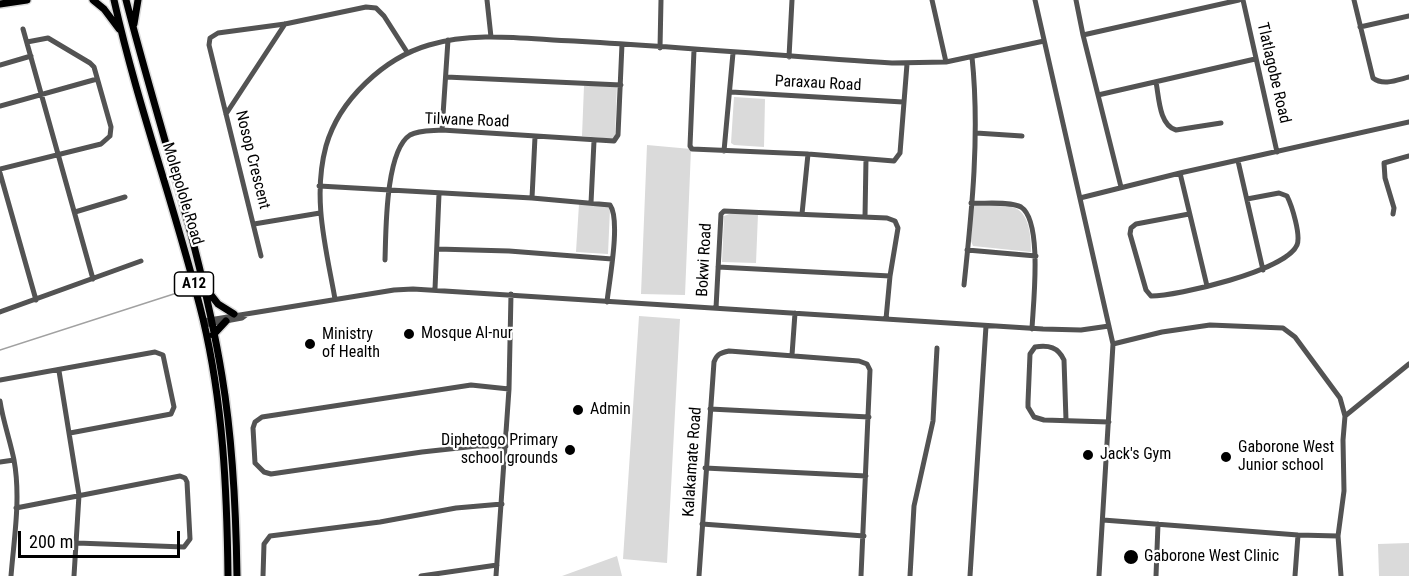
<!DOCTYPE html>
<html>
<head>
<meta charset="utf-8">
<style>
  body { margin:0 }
  #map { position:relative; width:1409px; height:576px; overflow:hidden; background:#fff; font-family:"Roboto Condensed",sans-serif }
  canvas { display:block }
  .scale { position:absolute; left:18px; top:531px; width:162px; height:27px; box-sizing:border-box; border:3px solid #000; border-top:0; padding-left:8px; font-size:18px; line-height:21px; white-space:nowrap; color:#000; -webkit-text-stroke:4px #fff; paint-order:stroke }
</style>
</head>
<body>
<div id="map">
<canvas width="1409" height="576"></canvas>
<div class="scale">200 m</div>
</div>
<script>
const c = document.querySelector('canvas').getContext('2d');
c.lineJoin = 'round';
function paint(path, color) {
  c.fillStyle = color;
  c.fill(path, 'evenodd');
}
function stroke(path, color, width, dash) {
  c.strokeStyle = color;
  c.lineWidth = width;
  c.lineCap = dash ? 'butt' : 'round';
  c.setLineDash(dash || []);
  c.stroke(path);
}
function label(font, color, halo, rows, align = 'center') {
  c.font = font + ' "Roboto Condensed",sans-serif';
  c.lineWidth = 4.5;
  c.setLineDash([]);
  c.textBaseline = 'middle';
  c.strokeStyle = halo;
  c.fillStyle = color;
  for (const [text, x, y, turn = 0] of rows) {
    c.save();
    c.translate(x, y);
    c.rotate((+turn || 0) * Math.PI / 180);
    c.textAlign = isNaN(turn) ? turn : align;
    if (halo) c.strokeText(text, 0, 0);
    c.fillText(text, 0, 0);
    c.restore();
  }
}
paint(new Path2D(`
  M617,85L615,136L613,139L582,136L584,86Z
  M734,97L765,99L764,147L734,145L731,143Z
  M647,145L691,149L685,295L641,294Z
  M579,204L607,205L610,209L608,254L576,252Z
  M973,205C985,207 1000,205 1012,207C1030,211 1031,238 1031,252L973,246L971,241Z
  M732,213L758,214L756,263L722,262L724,216Z
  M639,316L680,319L667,563L623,559Z
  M1409,543V576H1379L1378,544Z
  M617,556L622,576H562Z`), '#dadada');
stroke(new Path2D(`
  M0,350L183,291`), '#a1a1a1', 1.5);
const major = new Path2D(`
  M93,0L104,9L119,29
  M114,0C138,108 177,212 203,319C223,403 227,490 228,576
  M126,0C158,125 201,248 222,376C233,442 236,509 237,576
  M0,4L27,0
  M134,24L138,0
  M207,290L218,304L234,314
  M213,335L226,321`);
stroke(major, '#dbdbdb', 10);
stroke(new Path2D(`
  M487,0L491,37
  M932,0L946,62
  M1035,0L1113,344L1099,576
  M1076,0L1083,35L1121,187
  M1243,0L1277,152
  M1354,0L1373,78C1383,86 1397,80 1409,77
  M1360,27L1409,16
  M23,29L93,279
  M1083,35L1239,0
  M660,48L661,0
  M694,50L690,146L692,149L808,154L894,161L900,153L907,64
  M789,57L792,0
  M0,65L31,56
  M446,77L621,85
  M1156,82C1159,97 1159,125 1176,130L1221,123
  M731,92L903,102
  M1098,95L1255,59
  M0,106L97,79
  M226,114L285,24
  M442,130L448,40
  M976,133L1022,136
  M724,151L733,53
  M1238,161L1263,270
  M0,169L101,144L110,136L111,127L94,67L90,63L48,38L27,42
  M0,173L36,300
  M1180,173L1207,286
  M319,186L532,198L610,205C621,220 609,282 607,302
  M532,198L535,137
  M1080,198L1180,173L1409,122
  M591,203L594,141
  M971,203C982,204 1011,201 1021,207C1043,221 1033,305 1032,329
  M75,212L125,197
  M802,214L808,154
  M1189,214L1136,224L1131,228L1130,234L1146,290L1151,296C1177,296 1286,271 1297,245C1301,235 1292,206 1287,196L1279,193L1247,199
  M1393,214L1394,208L1385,178L1384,163L1409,156
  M865,217L866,159
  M254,224L320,213
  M437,249L509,251L612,259
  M967,250L1036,256
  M261,256L209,45L210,38L218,33L285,24L366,7L376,8L384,16L407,52
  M385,260C386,233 385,151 410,135C419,130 432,131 442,130L614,141L618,135L622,44
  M718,267L890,276
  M964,285C972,210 980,133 972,57
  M435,289L439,194
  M335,299C326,248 312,198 326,146C339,100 384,58 429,45C475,31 526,39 574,41C680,47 786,56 892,63L946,62L1044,41
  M716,308L721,214L724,211L887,218L895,221L898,228L890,276L886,319
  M0,312L141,261
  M203,321L394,290L413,289L1043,329L1081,330L1109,326
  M204,325L242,318L246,315
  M792,355L795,313
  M59,371L79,495L74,576
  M0,380L155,352L163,355L174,407L171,414L70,433
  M0,401C3,421 10,440 14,460C21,498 14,538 11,576
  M710,409L869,417
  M1345,416L1409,364
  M1066,420L1064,360C1058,347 1049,345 1035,347L1030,354L1028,402V407L1034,417L1044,420L1109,422
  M506,446H477L422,452L271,474L264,472L255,463L253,428L255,422L262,417L471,385L509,389
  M0,462L14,460
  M705,468L866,476
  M16,508L180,476L185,478L187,482L190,539L184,547L77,543
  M1103,520L1298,535L1338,536L1344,491L1343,440L1345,416L1340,398L1295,337L1283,328L1210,325L1162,332L1113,344
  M702,524L864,536
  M1338,536L1341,576
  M263,576L264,544L270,536L380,522L456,508L502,504
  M421,576L497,565
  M496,576L509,389L511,294
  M699,576L714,362C717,354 720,353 729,351L859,361L867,364L870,370L861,576
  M910,576L914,506L933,421L937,348
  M970,576L986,326
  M1156,576L1158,524
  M1295,576L1298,535`), '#535353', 5);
stroke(major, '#000', 7);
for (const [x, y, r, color] of [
  [409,334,6,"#000"],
  [310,344,6,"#000"],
  [578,410,6,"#000"],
  [570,450,6,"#000"],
  [1088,455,6,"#000"],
  [1226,457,6,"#000"],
  [1131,557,8,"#000"]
]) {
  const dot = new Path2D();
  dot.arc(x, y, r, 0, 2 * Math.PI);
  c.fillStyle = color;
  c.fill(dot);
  stroke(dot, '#fff', 2);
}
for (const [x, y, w] of [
  [194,284,39]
]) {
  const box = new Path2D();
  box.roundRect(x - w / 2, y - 12, w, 24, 4.5);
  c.fillStyle = '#fff';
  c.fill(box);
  stroke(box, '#000', 1.5);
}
label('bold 15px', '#000', null, [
  ["A12",194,284]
]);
label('16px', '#000', '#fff', [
  ["Tlatlagobe Road",1273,73,77],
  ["Paraxau Road",818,84,3],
  ["Tilwane Road",467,121,2],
  ["Nosop Crescent",252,160,76],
  ["Molepolole Road",182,194,73],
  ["Bokwi Road",705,260,-87],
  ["Kalakamate Road",693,462,-86]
]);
label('16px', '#000', '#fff', [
  ["Mosque Al-nur",421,334],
  ["Ministry",322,335],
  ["of Health",322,353],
  ["Admin",590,410],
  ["Diphetogo Primary",558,441,"right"],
  ["school grounds",558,459,"right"],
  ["Gaborone West",1238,448],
  ["Junior school",1238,466],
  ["Jack's Gym",1100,455],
  ["Gaborone West Clinic",1144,557]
], 'left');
</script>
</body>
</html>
